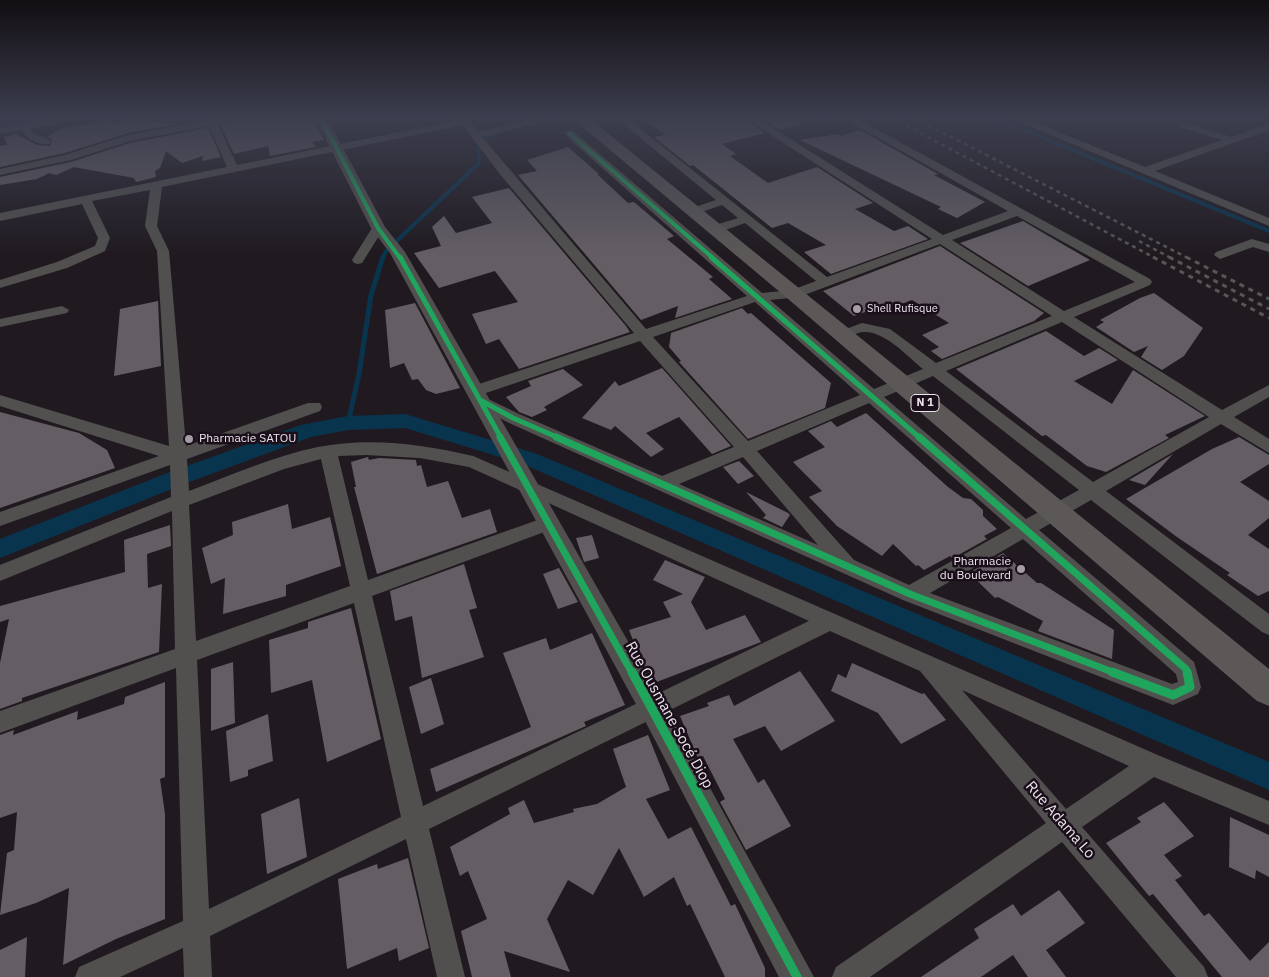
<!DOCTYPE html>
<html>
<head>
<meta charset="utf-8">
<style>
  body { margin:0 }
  canvas { display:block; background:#201a20 }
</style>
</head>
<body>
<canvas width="1269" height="977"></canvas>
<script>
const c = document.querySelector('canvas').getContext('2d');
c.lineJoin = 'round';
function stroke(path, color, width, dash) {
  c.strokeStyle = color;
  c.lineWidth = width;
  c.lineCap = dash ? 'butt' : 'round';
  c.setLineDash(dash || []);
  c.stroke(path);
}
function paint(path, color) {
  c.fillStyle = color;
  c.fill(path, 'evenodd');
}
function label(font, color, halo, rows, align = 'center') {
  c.font = font + ' "IBM Plex Sans",sans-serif';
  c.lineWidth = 5;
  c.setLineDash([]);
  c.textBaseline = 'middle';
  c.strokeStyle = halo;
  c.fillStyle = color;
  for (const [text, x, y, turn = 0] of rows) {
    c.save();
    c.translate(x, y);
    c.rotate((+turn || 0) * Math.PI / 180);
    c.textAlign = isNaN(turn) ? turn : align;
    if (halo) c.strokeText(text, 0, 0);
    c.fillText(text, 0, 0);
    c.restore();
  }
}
stroke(new Path2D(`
  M995,118L1269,231
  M536,123L554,118
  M0,127L55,118
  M383,258L386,251L479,163L478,144L499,131`), '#08344e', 4);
stroke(new Path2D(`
  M348,423L359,374L371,295L383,257`), '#08344e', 5);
paint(new Path2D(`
  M405,414L537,454L1269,762V790L523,464L405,428L348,430L311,437L184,484L0,558V539L170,472L301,425L348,416Z`), '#08344e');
paint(new Path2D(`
  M246,118H313L324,140L312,142L316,147L270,156L268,146L234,154L221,126Z
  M643,118H743L765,133L722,144L736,154L730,156L768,183L817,167L873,203L855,209L894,231L908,226L928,239L831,274L804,252L826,245L788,223L772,228L693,165L690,166L654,137L665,135Z
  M761,118H801L802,124L779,130Z
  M138,119L178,124L128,133L65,153L0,167V146L7,145L4,137L16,134L37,145L50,146L52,139L47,137L62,128L109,121L113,124Z
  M208,128L221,157L202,161L203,156L182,163L166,151L160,168L155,171L156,177L136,182L134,178L74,167L56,175L49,173L37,179L0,185V177L71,162L130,143Z
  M860,130L938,174L934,175L985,202L957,218L938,209L941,207L800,140L838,134L840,136Z
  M568,147L599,174H597L628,203L634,202L674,236L667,239L713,277L709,279L732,299L675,318L678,306L641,320L518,175L537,171L527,160Z
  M509,188L626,326L630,332L519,369L499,339L486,344L472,314L518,302L495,271L439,288L414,253L441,246L432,227L444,216L456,233L492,223L472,197Z
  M1023,221L1045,234L1090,260L1028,286L960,243Z
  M940,246L1044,313L1034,321L942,359L931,351L939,347L922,335L949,323L912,300L880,312L876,308L854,316L823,291Z
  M1154,293L1203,328L1184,356L1162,370L1141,357L1148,346L1134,352L1096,327L1104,322L1100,320L1140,298Z
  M158,301L161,366L114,376L120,309Z
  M415,303L460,388L436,394L426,390L418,379L412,380L404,363L390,368L385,310Z
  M742,308L748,314L751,313L831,383L825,408L748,439L679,362L681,361L669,347L671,333Z
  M1046,331L1084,356L1099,348L1118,360L1074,381L1112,404L1133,370L1205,416L1165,435L1169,438L1106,472L1087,466L1046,435L1042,436L956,369Z
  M662,368L731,446L712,454L679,417L646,433L664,449L651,457L615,426L611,430L582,418L615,381L619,386Z
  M563,369L583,385L544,407L547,410L532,417L519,412L506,397L531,386L528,381Z
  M0,412L79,433L107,450L115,468L0,508Z
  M866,413L948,487L963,498L971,499L983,510V516L997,529L984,536L987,539L953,558L950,556L924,570L918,565L916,566L893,544L882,556L837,526L809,497L822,491L793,462L825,447L808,431L831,421L837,427Z
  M1239,437L1269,455V464L1240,482L1269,501V518L1248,535L1269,549V591L1258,596L1227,575L1230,573L1177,537L1126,499L1212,449Z
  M1173,454L1145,485L1129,480Z
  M368,457L369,460L379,458L416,460L417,466L421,465L427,487L448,481L462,518L490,509L497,532L377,574L354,487H356L351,462Z
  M739,461L754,476L738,484L723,467Z
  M746,492L788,513L790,515L782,527L763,518L766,515Z
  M288,504L292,529L330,517L341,566L286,585V596L223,614L225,578L211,584L202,548L233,535L232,522Z
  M170,525L171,546L147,554L148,588L162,584L159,652L22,698V701L0,709V663L9,619L0,622V606L125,572L124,540Z
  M592,535L599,558L584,562L576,538Z
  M1003,553L1037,583H1041L1114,630L1112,659L1038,631L1043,621L998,597L995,598L969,573Z
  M665,560L705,577L691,602L706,630L745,615L761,642L654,683L641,660L629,630L671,617L663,602L683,594L653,580Z
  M464,564L477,608L469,610L484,657L422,678L412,616L395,621L390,591Z
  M559,568L578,602L558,609L543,574Z
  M351,608L381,739L327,762L312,680L271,693L269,640L308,628V622Z
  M592,633L625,705L584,722L586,726L436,792L430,769L531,727L503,653L546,638L550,650Z
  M233,662L235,723L211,731V669Z
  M852,663L922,694L924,693L946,720L901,744L878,713L831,691L838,674L846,678Z
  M800,671L835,721L781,751L765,726L733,739L758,783L764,779L791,826L746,850L720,802L725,799L703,756L698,758L680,716L709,706L707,703L729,695L734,706Z
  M431,678L444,724L421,734L409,687Z
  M165,682V777L160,779L165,814V919L116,939L63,965L69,888L36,903L0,915L7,853L14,850L17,812L0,818V735L14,730L13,735L78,711L77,720L124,704L125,697Z
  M268,714L273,761L248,770V776L230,782L226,731Z
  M648,735L670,790L646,799L668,839L691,827L731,906L735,904L765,968V977H725L690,904L687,906L674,877L644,897L619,848L593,895L568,880L547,919L570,972L504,951L511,977H472L461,931L487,919L468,871L460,876L450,847L510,814L508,808L524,800L534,823L574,812L573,809L597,804L626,787L613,749Z
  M299,798L307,857L267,874L261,814Z
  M1164,802L1194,836L1164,855L1182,876L1175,880L1204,916L1209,913L1250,961L1269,942V977H1222L1153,894L1149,896L1106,843L1141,822L1137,818Z
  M1230,817L1269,835V877L1256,870L1255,879L1229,867Z
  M408,858L429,948L399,961L397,948L347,969L338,879L377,864L378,869Z
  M1059,890L1085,923L1046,950L1066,977H1028L1013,955L981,977H921L979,938L974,929L1013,904L1021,916Z
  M27,937L25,977H0V950Z`), '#645e64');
paint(new Path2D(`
  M59,118H83L31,129L33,133L50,140V144C40,146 26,139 22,130L0,134V128Z
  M221,118H244L218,125L237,165L459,120L457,118H467L478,132L534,118H543L542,122L482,137L646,329L747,296L565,135V131H573L762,293L792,290L816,281L745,223L720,232H712L710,229L712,226L738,218L722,205L693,215L689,213V209L716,200L616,118H627L827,277L932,239L745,118H757L943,235L1008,211L843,118H856L1150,279L1152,282L1150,285L1074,317L1222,410L1269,385V397L1234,417L1269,439V453L1221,424L1106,491L1269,614V635L1262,632L1091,500L1039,530L1194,662L1201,687L1198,694L1173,705L903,600L507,422L474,404L472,400L475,396L470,395L467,391L470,387L634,333L499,173L463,125L162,187L157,226L169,251L186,446L308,403H320L322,407L320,411L187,459L189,491C231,475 274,456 318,447C369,437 423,444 473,456L1160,756L1269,801V825L1154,777L1082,827L1204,967L1208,977H1176L1062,842L870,977H832L836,967L1046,823L920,671L830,631L429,829L465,977H437L406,839L210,936L212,977H184L183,948L120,977H75L79,967L183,921L176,668L0,733V711L175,649L172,511L0,581V565L171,497L170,465L0,526V512L159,456L0,406V395L169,446L157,251L145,226L150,190L92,201L110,238L105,251L67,268L0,288V280L57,262L95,246L98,238L82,204L0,221V213L227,167L209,126L130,141L71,160L0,175V169L65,155L128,135ZM1017,216L1135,282L1064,311L952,240ZM940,244L1052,316L936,363L890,329L862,323L838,332L836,335L838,338C848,341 854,332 864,332C885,331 908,357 923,369L874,389L770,300L799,297ZM755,302L860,395L748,441L653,337ZM1062,322L1209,417L1093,482L946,371ZM640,341L734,447L662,476L519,414L480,395ZM933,376L1079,490L1026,519L884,397ZM869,403L1011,528L909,585L854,560L757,451ZM366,455L420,458L469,467L809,621L423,806L372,596L555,528L558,523L555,518L549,516L368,580L338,456ZM743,457L818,545L679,484ZM321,459L350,586L196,641L189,505L284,469ZM1023,539L1176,674L1178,682L1172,684L930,593ZM354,603L401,817L209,909L197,660ZM962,690L1129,766L1066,809Z
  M587,118H604L584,125L579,122Z
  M1010,118H1024L1145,167L1222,140L1180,127V123H1186L1231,137L1269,124V130L1155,171L1269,218V226Z
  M378,224L384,228L362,263L358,264L354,263L352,260L374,225Z
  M1252,239L1269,244V252L1253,247L1220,259L1214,255L1216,252Z
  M62,306L69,310L67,313L0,327V319Z`), '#51504f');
paint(new Path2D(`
  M315,118H327L385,227L405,252L661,699L814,977H779L643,717L390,253L371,228Z`), '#51504f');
paint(new Path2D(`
  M572,118H589L1269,669V706L1257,701L787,298Z`), '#5b5857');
stroke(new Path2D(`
  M892,118L1155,258
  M914,118L1188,258
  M1139,241L1171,258`), '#575556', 2.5, [4, 4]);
stroke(new Path2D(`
  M1153,257L1269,318
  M1169,257L1269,309
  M1186,257L1269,299`), '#575556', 3, [5, 5]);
stroke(new Path2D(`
  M321,118L378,228L400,258
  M569,133L713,258`), '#20a55d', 4);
stroke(new Path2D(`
  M400,257L501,438
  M711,257L920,438
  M480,400L513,418L559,438`), '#20a55d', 5);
stroke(new Path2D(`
  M500,437L632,673
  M556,437L910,594L1115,673
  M919,437L1186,669L1187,673`), '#20a55d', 7);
stroke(new Path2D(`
  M632,672L797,977
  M1112,672L1173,695L1190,687L1187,672`), '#20a55d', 9);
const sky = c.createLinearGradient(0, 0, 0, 255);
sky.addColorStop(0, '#120e12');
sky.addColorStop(0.46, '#3c3e4e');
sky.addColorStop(1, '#3c3e4e00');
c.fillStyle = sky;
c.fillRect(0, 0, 1269, 255);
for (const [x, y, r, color] of [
  [857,309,5,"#a59da5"],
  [189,439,5,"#a59da5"],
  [1021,569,5,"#a59da5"]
]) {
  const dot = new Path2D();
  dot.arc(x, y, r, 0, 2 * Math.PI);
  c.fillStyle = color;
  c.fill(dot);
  stroke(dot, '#190e19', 2);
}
label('11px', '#ece4ec', '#190e19', [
  ["Shell Rufisque",867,309]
], 'left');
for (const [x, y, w] of [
  [925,403,28]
]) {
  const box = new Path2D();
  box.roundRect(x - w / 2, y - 8.5, w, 17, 4);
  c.fillStyle = '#190e19';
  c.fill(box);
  stroke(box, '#ece4ec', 1);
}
label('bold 11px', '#ece4ec', null, [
  ["N 1",925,403]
]);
label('12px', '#ece4ec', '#190e19', [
  ["Pharmacie SATOU",199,439],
  ["Pharmacie",1011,562,"right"],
  ["du Boulevard",1011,576,"right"]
], 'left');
label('15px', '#ece4ec', '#190e19', [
  ["Rue Ousmane Socé Diop",669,715,61],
  ["Rue Adama Lo",1060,820,49]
]);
</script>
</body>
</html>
